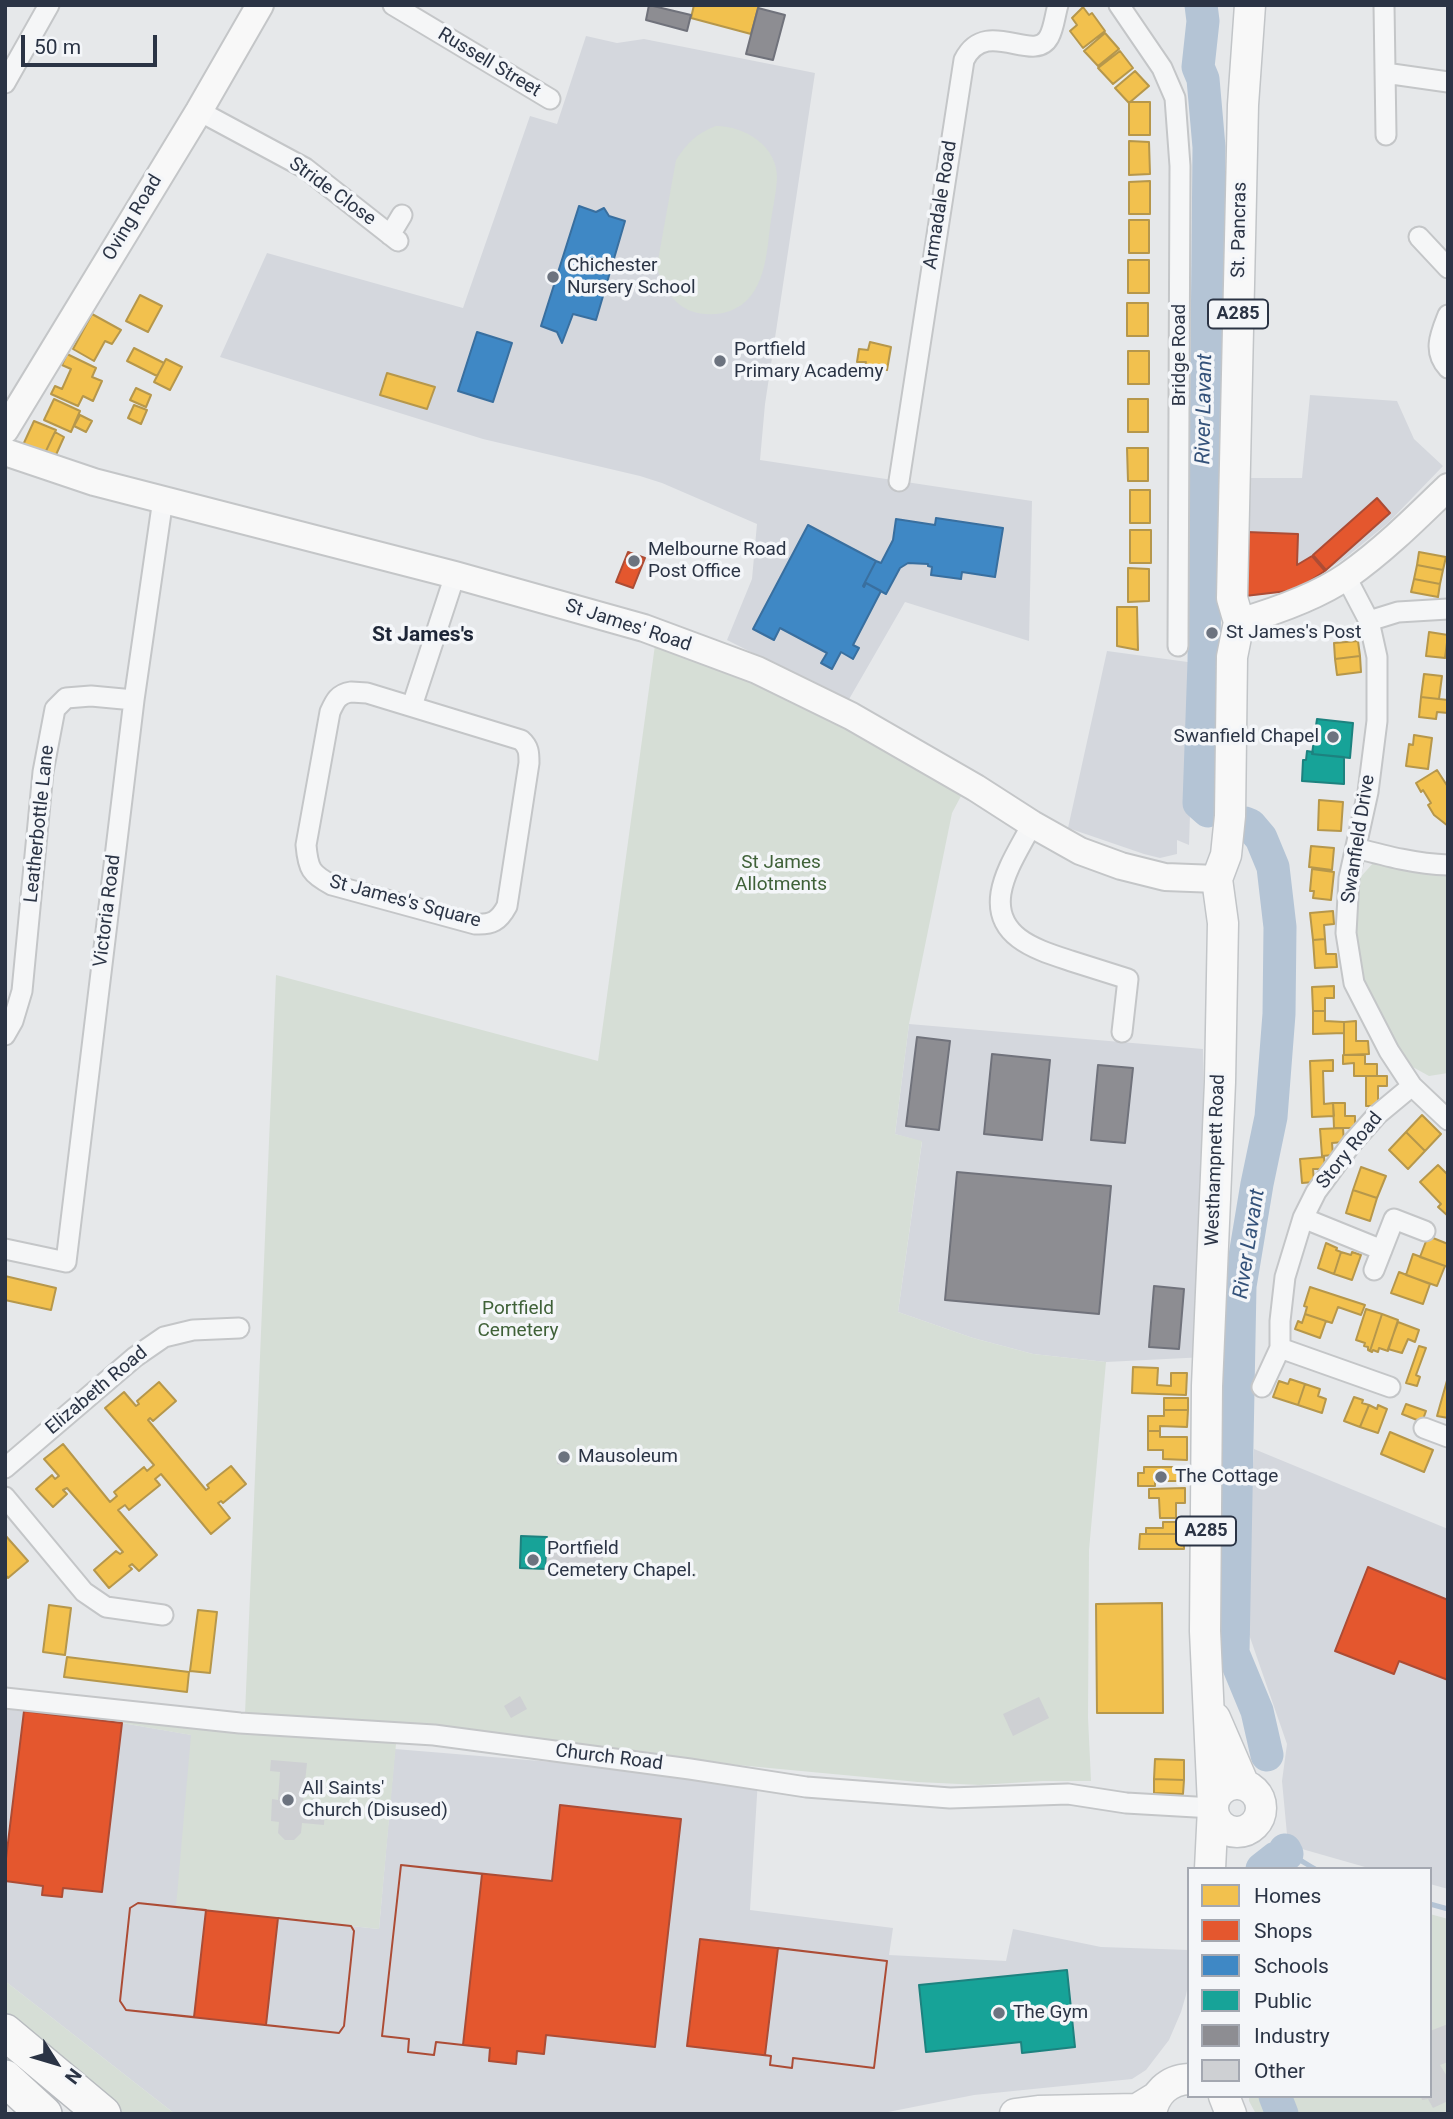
<!DOCTYPE html>
<html>
<head>
<meta charset="utf-8">
<style>
  body { margin:0 }
  #map { position:relative; width:1453px; height:2119px; overflow:hidden; background:#e6e8ea; font-family:Roboto,sans-serif }
  canvas { display:block }
  .frame { position:absolute; inset:0; border:7px solid #2b3445; pointer-events:none }
  .legend { position:absolute; left:1187px; top:1867px; width:245px; height:231px; box-sizing:border-box; background:#f4f6f9; border:2px solid #a4a8b1; margin:0; padding:9px 12px; list-style:none; font-size:21px; color:#2b3445 }
  .legend li { display:flex; align-items:center; gap:14px; height:35px }
  .legend b { width:35px; border:2px solid #a4a8b1 }
  .north { position:absolute; left:21px; top:2028px; width:70px; height:70px; -webkit-text-stroke:5px #f4f6f9; paint-order:stroke; rotate:127deg; font-size:19px; font-weight:700; line-height:28px; text-align:center; color:#2b3445 }
  .north::after { content:''; display:block; margin:auto; width:24px; height:32px; background:#2b3445; clip-path:polygon(50% 0,100% 100%,50% 72%,0 100%) }
  .scale { position:absolute; left:21px; top:35px; width:136px; height:32px; box-sizing:border-box; border:4px solid #2b3445; border-top:0; padding-left:9px; font-size:21px; line-height:24px; white-space:nowrap; color:#2b3445; -webkit-text-stroke:5px #f4f6f9; paint-order:stroke }
</style>
</head>
<body>
<div id="map">
<canvas width="1453" height="2119"></canvas>
<div class="frame"></div>
<ul class="legend">
<li><b style="height:19px;background:#f2c14e"></b>Homes</li>
<li><b style="height:19px;background:#e4572e"></b>Shops</li>
<li><b style="height:19px;background:#3f88c5"></b>Schools</li>
<li><b style="height:19px;background:#17a398"></b>Public</li>
<li><b style="height:19px;background:#8d8d92"></b>Industry</li>
<li><b style="height:19px;background:#ced0d3"></b>Other</li>
</ul>
<div class="north">N</div>
<div class="scale">50 m</div>
</div>
<script>
const c = document.querySelector('canvas').getContext('2d');
c.lineJoin = 'round';
function paint(path, color) {
  c.fillStyle = color;
  c.fill(path, 'evenodd');
}
function stroke(path, color, width, dash) {
  c.strokeStyle = color;
  c.lineWidth = width;
  c.lineCap = dash ? 'butt' : 'round';
  c.setLineDash(dash || []);
  c.stroke(path);
}
function label(font, color, halo, rows, align = 'center') {
  c.font = font + ' Roboto,sans-serif';
  c.lineWidth = 7;
  c.setLineDash([]);
  c.textBaseline = 'middle';
  c.strokeStyle = halo;
  c.fillStyle = color;
  for (const [text, x, y, turn = 0] of rows) {
    c.save();
    c.translate(x, y);
    c.rotate((+turn || 0) * Math.PI / 180);
    c.textAlign = isNaN(turn) ? turn : align;
    if (halo) c.strokeText(text, 0, 0);
    c.fillText(text, 0, 0);
    c.restore();
  }
}
paint(new Path2D(`
  M586,36L617,43L644,39L815,73L765,404L760,460L1032,501L1029,641L905,602L848,701L727,640L752,579L757,524L662,483L640,476L483,439L220,357L267,253L463,308L530,116L557,124Z
  M1310,395L1397,401L1414,439L1443,466L1388,523L1344,559L1296,590L1245,597L1246,478H1302Z
  M1107,651L1195,663L1189,845L1177,840V854L1160,858L1144,854L1068,828Z
  M909,1024L1203,1049L1207,1280L1206,1357L1106,1362L1033,1354L973,1338L898,1312L922,1142L895,1134Z
  M1254,1449L1448,1529V1889L1430,1884V1869H1372L1288,1845L1282,1781L1287,1744L1244,1620Z
  M5,1709L122,1723L192,1735L177,1907L379,1929L395,1749L758,1779L750,1910L893,1928L889,1955L1006,1961L1013,1929L1101,1947L1189,1950V1979L1186,1995L1181,2012L1169,2040L1146,2070L1132,2079L974,2095L878,2114H175L5,1981Z`), '#d4d7dd');
paint(new Path2D(`
  M716,126C745,126 778,146 777,179C776,195 772,211 770,227C766,261 763,304 723,313C712,315 702,315 691,311C674,305 660,284 657,266L676,160C687,143 697,133 716,126Z
  M655,645L756,681L845,726L961,796L952,813L909,1024L895,1134L922,1141L898,1312L973,1338L1033,1354L1106,1362L1089,1550L1088,1718L1091,1781H1042L980,1785L918,1782L397,1733L379,1929L176,1907L191,1735L122,1723L5,1709V1687L245,1714L276,975L598,1061Z
  M1374,862L1448,874V1073L1429,1076L1400,1060L1362,981L1354,937L1358,880Z
  M1430,1914L1448,1919V2114H1256L1249,2101V2096H1430Z
  M5,1981L175,2114H116L5,2021Z`), '#d6ded6');
const homes = new Path2D(`
  M694,5H759L751,34L691,18Z
  M1083,7L1089,15L1092,13L1105,31L1083,48L1070,31L1077,25L1072,18Z
  M1105,33L1119,49L1098,66L1084,51Z
  M1120,51L1133,68L1113,84L1098,68Z
  M1135,71L1149,86L1129,103L1115,88Z
  M1129,102H1150V135H1129Z
  M1129,141L1149,142L1150,174L1129,175Z
  M1150,181V214H1129V182Z
  M1129,220H1149V253H1129Z
  M1128,260H1149V293H1128Z
  M140,295L162,306L148,332L126,321Z
  M1127,303H1148V336H1127Z
  M92,314L121,330L112,344L105,341L94,361L73,349Z
  M870,342L891,347L887,370L865,367L866,362H857L859,349L868,350Z
  M134,348L164,363L157,376L127,361Z
  M1128,351H1149V384H1128Z
  M67,354L96,368L92,377L102,381L93,401L83,396L78,406L51,394L55,386L62,389L71,369L62,365Z
  M166,359L182,367L170,390L154,382Z
  M387,373L435,387L427,409L380,395Z
  M136,388L151,395L146,407L130,400Z
  M54,399L80,411L71,432L44,420Z
  M1128,399H1148V432H1128Z
  M134,405L147,410L141,424L128,418Z
  M80,415L92,421L86,432L74,426Z
  M34,421L56,430L45,453L23,445Z
  M55,432L64,437L55,457L45,453Z
  M1127,448H1148V481H1128Z
  M1130,490H1150V523H1130Z
  M1130,530H1151V563H1130Z
  M1419,552L1446,557L1443,570L1417,565Z
  M1417,565L1443,570L1440,584L1414,579Z
  M1128,568L1149,569V601L1128,602Z
  M1414,579L1440,584L1438,597L1411,592Z
  M1117,607H1137L1138,650L1117,646Z
  M1429,632L1448,635L1445,658L1426,656Z
  M1358,641L1360,656L1335,659L1334,643Z
  M1360,656L1361,672L1337,675L1335,659Z
  M1424,674L1442,676L1439,699L1421,697Z
  M1421,697L1448,700V713L1437,712L1436,719L1419,717Z
  M1414,735L1432,738L1428,769L1406,766L1409,744L1413,745Z
  M1437,770L1448,787V826L1434,815L1428,805L1431,803L1423,790L1421,792L1416,783Z
  M1319,800L1343,802L1341,831L1318,830Z
  M1311,846L1334,848L1332,870L1309,867Z
  M1312,869L1334,872L1331,900L1313,898L1314,891H1310Z
  M1333,911L1334,924L1324,925L1325,939L1313,940L1310,913Z
  M1325,939L1326,954H1336L1337,967L1315,968L1313,940Z
  M1334,986V998H1325V1011H1313L1312,987Z
  M1313,1011H1325V1021L1344,1022V1033L1313,1034Z
  M1356,1021V1041H1368L1369,1054L1344,1055V1022Z
  M1343,1055H1365V1064H1377V1076H1354V1063L1343,1064Z
  M1333,1060V1071H1323L1324,1104L1333,1103L1334,1116L1312,1117L1310,1061Z
  M1366,1076H1387V1086H1378V1106H1366Z
  M1333,1103H1345V1116H1355V1128H1334Z
  M1422,1115L1441,1134L1425,1151L1406,1132Z
  M1343,1128L1344,1142L1332,1143L1333,1155L1322,1156L1320,1129Z
  M1406,1132L1425,1151L1408,1169L1389,1150Z
  M1324,1157L1325,1169H1313L1314,1182L1302,1183L1300,1159Z
  M1438,1165L1448,1175V1216L1438,1207L1441,1204L1420,1182Z
  M1361,1167L1386,1176L1377,1198L1353,1190Z
  M1353,1190L1377,1198L1370,1221L1346,1213Z
  M1428,1236L1448,1244V1267L1420,1257Z
  M1326,1243L1337,1248L1336,1250L1341,1252L1334,1274L1318,1268Z
  M1341,1252L1351,1255L1352,1252L1361,1255L1352,1280L1334,1274Z
  M1413,1254L1445,1266L1437,1286L1406,1275Z
  M1399,1272L1430,1284L1423,1304L1391,1293Z
  M5,1276L56,1288L51,1310L5,1300Z
  M1310,1287L1365,1305L1361,1315L1338,1307L1332,1323L1305,1314L1307,1307L1304,1306Z
  M1366,1309L1382,1314L1370,1351L1368,1350V1347L1364,1346L1365,1343L1356,1340Z
  M1305,1314L1326,1321L1320,1338L1295,1329L1298,1321L1302,1323Z
  M1382,1314L1398,1320L1388,1351L1379,1348L1378,1352L1373,1350L1372,1352L1370,1351Z
  M1398,1322L1419,1330L1415,1342L1408,1339L1402,1353L1388,1349Z
  M1419,1346L1426,1348L1416,1375L1420,1377L1417,1386L1406,1383Z
  M1133,1367L1158,1368L1157,1385L1171,1386V1373H1187L1186,1395L1132,1393Z
  M1448,1377V1418L1437,1416Z
  M1290,1379L1305,1384L1298,1405L1273,1397L1279,1381L1288,1384Z
  M159,1382L176,1401L153,1421L150,1418L148,1420L206,1490L209,1488L207,1485L231,1466L246,1484L223,1503L221,1501L218,1503L230,1518L211,1534L161,1474L155,1479L160,1485L129,1510L125,1505L118,1510L157,1555L139,1571L132,1564L129,1566L132,1569L109,1588L94,1570L116,1551L120,1554L123,1552L67,1488L63,1490L67,1494L53,1507L36,1489L52,1475L55,1479L59,1476L44,1459L63,1444L110,1502L117,1496L114,1492L144,1467L147,1471L154,1465L105,1408L124,1392L136,1406L139,1404L137,1401Z
  M1305,1384L1320,1389L1318,1396L1326,1399L1322,1413L1298,1405Z
  M1354,1397L1363,1400L1362,1403L1369,1405L1360,1427L1344,1421Z
  M1164,1398H1188V1410H1164Z
  M1406,1404L1426,1411L1422,1422L1402,1414Z
  M1369,1405L1377,1409L1378,1405L1387,1409L1378,1433L1360,1427Z
  M1164,1410H1188L1187,1427L1160,1426V1431H1148V1416H1164Z
  M1148,1431H1160V1437H1187V1460L1163,1459V1450H1148Z
  M1390,1432L1433,1450L1424,1472L1381,1454Z
  M1144,1467H1184V1481H1155V1486H1138V1473H1144Z
  M1185,1488V1503H1176V1518H1160L1159,1498H1149V1489Z
  M1163,1522H1184V1534H1146V1528H1163Z
  M1140,1534H1184V1549H1139Z
  M5,1535L28,1561L8,1578L5,1574Z
  M1162,1603L1163,1713H1097L1096,1604Z
  M49,1605L71,1608L65,1655L43,1652Z
  M198,1610L217,1612L210,1673L190,1671Z
  M67,1657L189,1672L187,1692L64,1677Z
  M1155,1759L1184,1760V1780L1154,1779Z
  M1154,1779L1184,1780L1183,1794L1154,1793Z`);
paint(homes, '#f2c14e');
stroke(homes, '#b6974b', 2);
const shops = new Path2D(`
  M1377,498L1390,513L1326,570L1313,555Z
  M1247,532L1298,534L1297,565L1312,556L1325,571L1296,590L1245,596Z
  M628,552L645,558L633,588L616,582Z
  M1368,1567L1448,1600V1680L1399,1661L1394,1674L1335,1651Z
  M24,1711L122,1723L102,1892L63,1888L62,1897L42,1895L43,1886L5,1881V1867Z
  M560,1805L681,1819L655,2047L546,2035L544,2054L517,2051L516,2064L489,2061L490,2048L436,2042L434,2055L408,2052L409,2039L382,2036L401,1865L552,1881Z
  M401,1865L482,1874L463,2045L436,2042L434,2055L408,2052L409,2039L382,2036Z
  M138,1903L206,1910L194,2017L126,2010L120,2001L130,1908Z
  M138,1903L351,1926L354,1931L344,2026L339,2033L126,2010L120,2001L130,1908Z
  M278,1918L351,1926L354,1931L344,2026L339,2033L266,2025Z
  M700,1939L887,1961L874,2068L793,2058L792,2068L770,2065L771,2056L687,2046Z
  M778,1948L887,1961L874,2068L793,2058L792,2068L770,2065L771,2056L765,2055Z`);
paint(shops, '#e4572e');
stroke(shops, '#ac4c35', 2);
const schools = new Path2D(`
  M579,206L596,212L604,208L609,216L625,221L596,320L573,314L562,343L557,332L541,326Z
  M477,332L512,343L493,402L458,391Z
  M936,518L1003,528L995,577L962,572L961,579L931,575L932,567L928,566V564L908,563L900,568L886,594L866,583L864,587L863,586L876,561L881,563L893,540L896,519L935,525Z
  M808,525L876,561L863,586L864,587L866,583L881,591L853,645L859,648L853,659L841,652L832,669L821,663L827,653L780,628L774,640L753,629Z`);
paint(schools, '#3f88c5');
stroke(schools, '#396f9f', 2);
const public = new Path2D(`
  M1317,719L1353,723L1350,758L1312,754Z
  M1307,751L1313,752L1312,754L1344,757V784L1302,781L1303,760H1306Z
  M521,1536L547,1537L546,1569L520,1568Z
  M1067,1970L1075,2047L1022,2053L1021,2042L926,2052L919,1985Z`);
paint(public, '#17a398');
stroke(public, '#1d827f', 2);
const industry = new Path2D(`
  M649,5L691,15L687,31L646,20Z
  M758,8L785,15L773,60L746,54Z
  M917,1037L950,1041L939,1130L906,1126Z
  M992,1054L1050,1060L1042,1140L984,1134Z
  M1098,1065L1133,1068L1125,1143L1091,1140Z
  M957,1172L1111,1186L1099,1314L945,1300Z
  M1154,1286L1184,1289L1179,1349L1149,1347Z`);
paint(industry, '#8d8d92');
stroke(industry, '#70727b', 2);
stroke(new Path2D(`
  M1287,1854C1297,1857 1306,1864 1315,1869
  M1430,1904L1448,1909`), '#b4c4d5', 5);
stroke(new Path2D(`
  M1201,5L1203,21L1198,67L1203,79L1209,147L1204,662L1199,803L1208,811
  M1245,823L1250,825L1261,838L1273,867L1280,927L1279,1014L1271,1117L1257,1184L1240,1286L1233,1653L1257,1711L1267,1755
  M1262,1869L1276,1858L1287,1854L1285,1850
  M1275,2096L1282,2114`), '#b4c4d5', 33);
paint(new Path2D(`
  M559,1449L570,1450L568,1466L557,1464Z
  M582,1539L604,1540L602,1572L546,1569L547,1552L581,1553Z
  M520,1696L527,1709L511,1718L504,1706Z
  M1039,1697L1049,1718L1013,1736L1003,1714Z
  M271,1760L307,1763L303,1801L314,1802V1808L325,1809L324,1825L302,1823L301,1833L294,1840H285L278,1833L279,1822L271,1821L272,1799L278,1800L280,1772L270,1771Z
  M1448,2024V2062L1440,2065L1448,2078V2101L1433,2108L1428,2099L1422,2100L1421,2096H1430V2031Z`), '#ced0d3');
const street = new Path2D(`
  M393,5L550,99
  M1119,5L1162,68L1175,98L1180,166L1178,646
  M1384,5L1386,135
  M1385,73L1448,82
  M5,83L49,5
  M199,111L305,168L398,241
  M390,235L402,215
  M1419,237L1448,268
  M1448,315C1441,333 1432,351 1448,368
  M899,481L964,60C986,16 1034,65 1049,37C1054,28 1055,15 1058,5
  M1346,577L1369,621L1377,657V721L1368,792L1349,878L1346,933L1354,983L1389,1051L1412,1086L1448,1120
  M1369,621L1398,612L1448,609
  M351,692L367,693L521,740C529,747 529,753 529,763L507,906C499,921 492,925 475,924L332,885C311,874 308,869 306,845L330,712C335,701 338,694 351,692Z
  M412,706L455,575
  M1032,824C1021,846 1005,869 1001,893C994,938 1038,950 1071,961C1090,967 1109,973 1128,979L1122,1032
  M1356,848C1386,856 1416,864 1448,865
  M5,1035L13,1021L22,991L43,772L55,709L66,698L91,696L134,700
  M1303,1218L1382,1250
  M5,1249L66,1262L134,700L163,499
  M1374,1270L1394,1219L1425,1231
  M1280,1348L1390,1387
  M1262,1387L1280,1348V1321L1285,1277L1303,1218L1316,1192L1352,1143L1377,1115L1412,1086
  M1424,1428L1448,1437
  M5,1468L135,1357L164,1337L193,1330L239,1328
  M5,1497L84,1592L106,1607L163,1615
  M5,1698L240,1723L434,1735L690,1769L806,1787L950,1798L1068,1794L1126,1803L1213,1808`);
const secondary = new Path2D(`
  M5,430L199,111L260,5
  M5,452L94,482L455,575L644,628L757,670L851,716L976,788L1032,824L1080,851L1121,866L1165,877L1217,879
  M1239,622C1273,612 1318,596 1347,576C1384,550 1416,518 1448,487`);
const primary = new Path2D(`
  M1215,1718L1244,1785
  M1213 1808a24 24 0 1 1 48 0a24 24 0 1 1-48 0Z
  M1213,1805L1205,1631L1207,1386L1220,1082L1223,923L1217,879L1226,855L1230,816L1232,657L1239,622L1232,598L1243,105L1250,5
  M1210,1869L1213,1808
  M1224,2096L1231,2114
  M1015,2114L1038,2111L1137,2109L1155,2098
  M1151,2114C1154,2094 1168,2080 1189,2079`);
const highway = new Path2D(`
  M5,2032L103,2114
  M5,2078L44,2114`);
stroke(street, '#c4c6c8', 23);
stroke(secondary, '#c4c6c8', 30);
stroke(primary, '#c2c5c8', 33);
stroke(highway, '#b8bbbf', 38);
stroke(street, '#f5f6f7', 19);
stroke(secondary, '#f8f8f8', 26);
stroke(primary, '#f8f8f8', 30);
stroke(highway, '#f8f8f8', 35);
for (const [x, y, r, color] of [
  [553,277,7,"#6c737f"],
  [720,361,7,"#6c737f"],
  [634,561,7,"#6c737f"],
  [1212,633,7,"#6c737f"],
  [1333,737,7,"#6c737f"],
  [564,1457,7,"#6c737f"],
  [1161,1477,7,"#6c737f"],
  [533,1560,7,"#6c737f"],
  [288,1800,7,"#6c737f"],
  [999,2013,7,"#6c737f"]
]) {
  const dot = new Path2D();
  dot.arc(x, y, r, 0, 2 * Math.PI);
  c.fillStyle = color;
  c.fill(dot);
  stroke(dot, '#f4f6f9', 2.5);
}
for (const [x, y, w] of [
  [1238,314,60],
  [1206,1531,60]
]) {
  const box = new Path2D();
  box.roundRect(x - w / 2, y - 14.5, w, 29, 5);
  c.fillStyle = '#f4f6f9';
  c.fill(box);
  stroke(box, '#2b3445', 2);
}
label('bold 18px', '#2b3445', null, [
  ["A285",1238,314],
  ["A285",1206,1531]
]);
label('19px', '#2b3445', '#f4f6f9', [
  ["Russell Street",489,63,31],
  ["Stride Close",332,192,36],
  ["Armadale Road",941,205,-81],
  ["Oving Road",133,218,-59],
  ["St. Pancras",1240,230,-89],
  ["Bridge Road",1180,355,-90],
  ["St James' Road",628,626,18],
  ["Leatherbottle Lane",40,824,-84],
  ["Swanfield Drive",1359,839,-81],
  ["St James's Square",405,902,15],
  ["Victoria Road",108,911,-83],
  ["Story Road",1350,1151,-51],
  ["Westhampnett Road",1216,1160,-88],
  ["Elizabeth Road",97,1391,-40],
  ["Church Road",609,1758,7]
]);
label('19px', '#2b3445', '#f4f6f9', [
  ["Chichester",567,266],
  ["Nursery School",567,288],
  ["Portfield",734,350],
  ["Primary Academy",734,372],
  ["Melbourne Road",648,550],
  ["Post Office",648,572],
  ["St James's Post",1226,633],
  ["Swanfield Chapel",1319,737,"right"],
  ["Mausoleum",578,1457],
  ["The Cottage",1175,1477],
  ["Portfield",547,1549],
  ["Cemetery Chapel.",547,1571],
  ["All Saints'",302,1789],
  ["Church (Disused)",302,1811],
  ["The Gym",1013,2013]
], 'left');
label('19px', '#3f6138', '#f4f6f9', [
  ["St James",781,863],
  ["Allotments",781,885],
  ["Portfield",518,1309],
  ["Cemetery",518,1331]
]);
label('italic 21px', '#34527a', '#f4f6f9', [
  ["River Lavant",1205,409,-89],
  ["River Lavant",1250,1244,-81]
]);
label('bold 21px', '#1d2536', '#f4f6f9', [
  ["St James's",423,636]
]);
</script>
</body>
</html>
